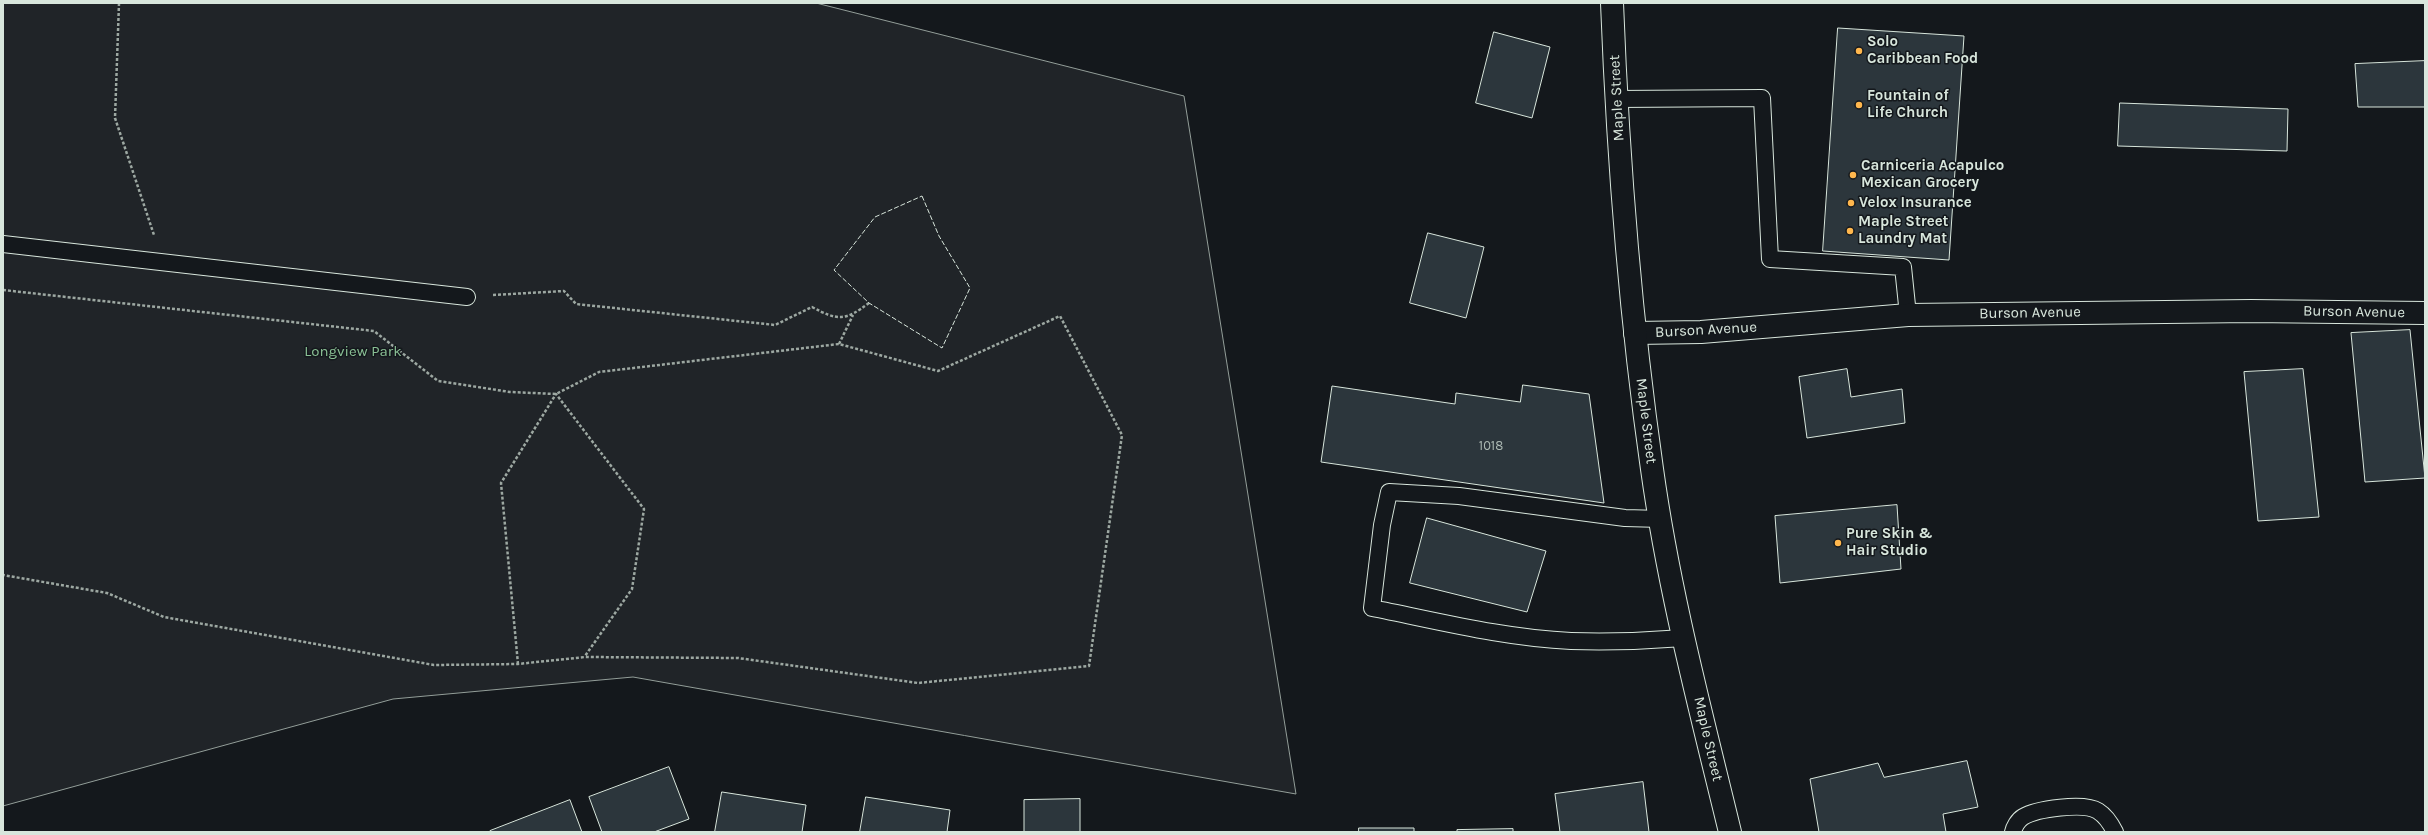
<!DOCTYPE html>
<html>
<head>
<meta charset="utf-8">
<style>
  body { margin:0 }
  #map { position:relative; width:2428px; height:835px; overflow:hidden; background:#14181c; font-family:Karla,sans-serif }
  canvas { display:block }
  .frame { position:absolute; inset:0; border:4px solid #d8e6dc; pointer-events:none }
</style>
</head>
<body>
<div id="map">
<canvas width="2428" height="835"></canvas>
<div class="frame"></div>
</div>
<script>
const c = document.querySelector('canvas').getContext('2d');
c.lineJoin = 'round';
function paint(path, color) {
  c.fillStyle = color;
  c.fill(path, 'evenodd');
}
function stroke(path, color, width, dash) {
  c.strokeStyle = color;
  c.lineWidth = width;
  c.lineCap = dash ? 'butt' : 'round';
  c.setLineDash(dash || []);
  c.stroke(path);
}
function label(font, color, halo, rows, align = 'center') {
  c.font = font + ' Karla,sans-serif';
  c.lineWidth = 3;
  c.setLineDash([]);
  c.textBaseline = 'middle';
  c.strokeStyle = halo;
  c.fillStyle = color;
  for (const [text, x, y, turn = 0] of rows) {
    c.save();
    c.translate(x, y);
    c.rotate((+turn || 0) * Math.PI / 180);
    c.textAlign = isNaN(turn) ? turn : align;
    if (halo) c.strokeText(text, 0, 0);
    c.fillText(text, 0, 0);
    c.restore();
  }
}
const green = new Path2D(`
  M3,3H816L1184,96L1296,794L633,677L393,699L3,806Z`);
paint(green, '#202428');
stroke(green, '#939e99', 1);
const building = new Path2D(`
  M1838,28L1964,36L1949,260L1823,251Z
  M1494,32L1550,47L1532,118L1476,103Z
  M2425,61V107H2358L2355,64Z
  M2120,103L2288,109L2287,151L2118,146Z
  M1428,233L1484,247L1466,318L1410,303Z
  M2410,330L2425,478L2365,482L2351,333Z
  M1847,369L1851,397L1902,389L1905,423L1807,438L1799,377Z
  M2303,369L2319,517L2258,521L2244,372Z
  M1523,385L1589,394L1604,503L1321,462L1332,386L1455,404L1456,393L1520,402Z
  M1897,505L1901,569L1780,583L1775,516Z
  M1427,518L1546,551L1527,612L1410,583Z
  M1967,761L1978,807L1943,814L1946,832H1819L1810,779L1878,763L1884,777Z
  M669,767L689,819L654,832H602L589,797Z
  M1643,782L1649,832H1560L1555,794Z
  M722,792L806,805L802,832H715Z
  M866,797L950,810L947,832H860Z
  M1080,799V832H1024V800Z
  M570,800L582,832H490V831Z
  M1359,828H1414V832H1359Z
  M1513,829V832H1457V830Z`);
paint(building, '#2c363c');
stroke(building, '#d8e6dc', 1);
const lane = new Path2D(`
  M1616,99L1762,98L1770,259L1903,267L1908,315
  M3,244L467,297
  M1661,519L1625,518L1459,496L1389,492L1382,525L1372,608C1438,621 1504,638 1571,641C1608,642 1646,641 1684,638
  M2013,832C2014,827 2018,820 2023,817C2036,809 2084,802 2098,811C2106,816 2111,824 2115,832`);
const street = new Path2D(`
  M1635,333L1701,332L1908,315L2251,311L2425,313`);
const secondary = new Path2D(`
  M1612,3C1618,159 1630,315 1652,469C1669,592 1701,712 1730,832`);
stroke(lane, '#d8e6dc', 18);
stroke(street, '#d8e6dc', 24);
stroke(secondary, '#d8e6dc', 24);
stroke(new Path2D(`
  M119,3L115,118L154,235
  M3,290L374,331L438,381L510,392L556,394L599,372L839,344L938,371L1060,316L1122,435L1089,666L918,683L738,658L585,657L518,664L434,665L164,617L107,593L3,575
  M493,295L564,291L576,304L775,325L812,307C838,321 845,321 869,303
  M839,344L853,315
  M518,664L501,483L556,394L644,509L632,589L585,656`), '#9da8a2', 2.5, [3, 2]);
stroke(lane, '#14181c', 16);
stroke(street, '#14181c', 22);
stroke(secondary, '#14181c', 22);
stroke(new Path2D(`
  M922,196L939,236L970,288L942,348L869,303L834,270L875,217Z`), '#d8e6dc', 1, [5, 2]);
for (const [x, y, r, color] of [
  [1859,51,4,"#ffb74d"],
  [1859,105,4,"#ffb74d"],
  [1853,175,4,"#ffb74d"],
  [1851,203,4,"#ffb74d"],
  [1850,231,4,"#ffb74d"],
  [1838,543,4,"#ffb74d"]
]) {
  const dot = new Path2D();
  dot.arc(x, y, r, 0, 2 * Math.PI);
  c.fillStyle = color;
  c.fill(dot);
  stroke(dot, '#14181c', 1.5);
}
label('13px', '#adbab4', null, [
  ["1018",1491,446]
]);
label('bold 15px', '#d8e6dc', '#14181c', [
  ["Solo",1867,42],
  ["Caribbean Food",1867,59],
  ["Fountain of",1867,96],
  ["Life Church",1867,113],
  ["Carniceria Acapulco",1861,166],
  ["Mexican Grocery",1861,183],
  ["Velox Insurance",1859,203],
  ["Maple Street",1858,222],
  ["Laundry Mat",1858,239],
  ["Pure Skin &",1846,534],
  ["Hair Studio",1846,551]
], 'left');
label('15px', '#d8e6dc', '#14181c', [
  ["Maple Street",1617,98,-93],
  ["Burson Avenue",2354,312,1],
  ["Burson Avenue",2030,313,-1],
  ["Burson Avenue",1706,330,-3],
  ["Maple Street",1646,421,83],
  ["Maple Street",1708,739,77]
]);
label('15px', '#8ac095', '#14181c', [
  ["Longview Park",353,352]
]);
</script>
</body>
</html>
